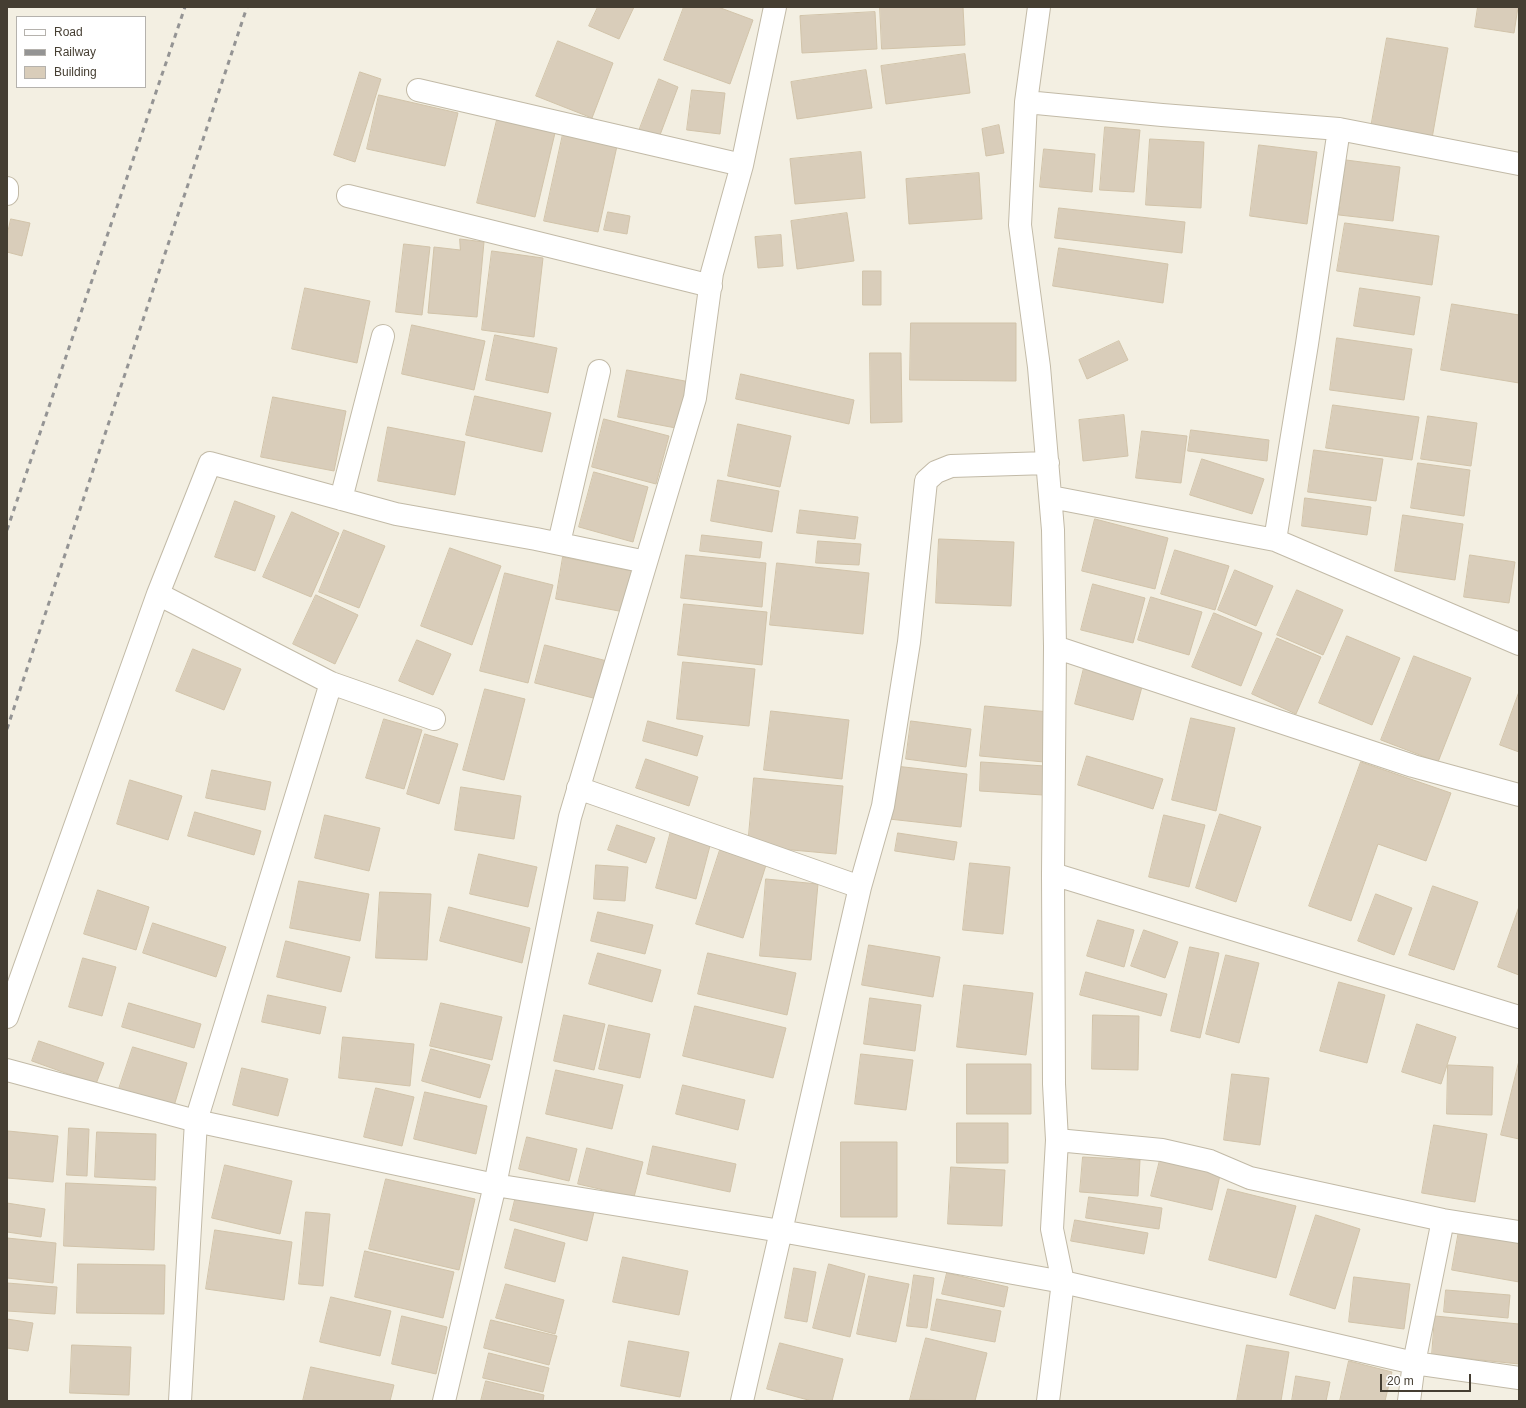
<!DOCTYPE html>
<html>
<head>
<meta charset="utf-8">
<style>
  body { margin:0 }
  #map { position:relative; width:1526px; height:1408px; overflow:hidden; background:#f3efe2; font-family:Arial,sans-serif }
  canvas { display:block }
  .frame { position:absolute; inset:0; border:8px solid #453e32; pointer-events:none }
  .legend { position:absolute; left:16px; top:16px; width:130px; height:72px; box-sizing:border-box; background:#fff; border:1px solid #b5b2ad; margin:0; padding:5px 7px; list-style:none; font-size:12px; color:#453e32 }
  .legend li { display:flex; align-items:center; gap:8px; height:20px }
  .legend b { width:20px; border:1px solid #b5b2ad }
  .scale { position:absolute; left:1380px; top:1374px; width:91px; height:18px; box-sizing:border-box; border:2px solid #453e32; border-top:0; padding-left:5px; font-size:12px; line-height:14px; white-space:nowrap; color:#453e32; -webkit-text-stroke:3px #fff; paint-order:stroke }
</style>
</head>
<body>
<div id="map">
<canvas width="1526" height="1408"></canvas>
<div class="frame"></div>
<ul class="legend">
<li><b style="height:5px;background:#fff"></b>Road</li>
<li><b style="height:5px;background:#949494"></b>Railway</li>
<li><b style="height:11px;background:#d9cdba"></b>Building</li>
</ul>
<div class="scale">20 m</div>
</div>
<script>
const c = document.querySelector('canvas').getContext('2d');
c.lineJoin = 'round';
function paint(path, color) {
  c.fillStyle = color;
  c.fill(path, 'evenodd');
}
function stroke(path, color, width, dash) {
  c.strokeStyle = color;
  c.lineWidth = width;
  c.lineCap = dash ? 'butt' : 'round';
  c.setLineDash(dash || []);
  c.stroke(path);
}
const building = new Path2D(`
  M598,7H634L619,39L589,26Z
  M684,7H718L753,20L730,84L664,60Z
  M880,7H963L965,45L882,49Z
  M1478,7H1518L1514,33L1475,27Z
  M875,12L877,49L802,53L800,16Z
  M1387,38L1448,48L1431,144L1370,133Z
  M558,41L613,63L592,118L536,96Z
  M965,54L970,93L886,104L881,66Z
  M866,70L872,108L797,119L791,82Z
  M360,72L381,79L355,162L334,155Z
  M659,79L678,87L657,143L637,136Z
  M692,90L725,93L720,134L687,130Z
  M379,95L458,113L445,166L367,149Z
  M497,120L555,133L535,217L477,203Z
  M999,125L1004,153L986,156L982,129Z
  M1105,127L1140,130L1134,192L1100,190Z
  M563,134L617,146L598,232L544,221Z
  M1150,139L1204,142L1201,208L1146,205Z
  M1259,145L1317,152L1307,224L1250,216Z
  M1044,149L1095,154L1092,192L1040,187Z
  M861,152L865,198L795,204L790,159Z
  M1346,160L1400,167L1393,221L1339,215Z
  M979,173L982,219L909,224L906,179Z
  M1059,208L1185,222L1182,253L1055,238Z
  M608,212L630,216L627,234L604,230Z
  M847,213L854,261L797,269L791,221Z
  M11,219L30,223L22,256L7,252V236Z
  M1345,223L1439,236L1432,285L1337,271Z
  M781,235L783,266L758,268L755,237Z
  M460,239L484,242L477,317L428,313L434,247L460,250Z
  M404,244L430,247L422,315L396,312Z
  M1059,248L1168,264L1163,303L1053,286Z
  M492,251L543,258L534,337L482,330Z
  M863,271H881V305H863Z
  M305,288L370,301L357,363L292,349Z
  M1360,288L1420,297L1414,335L1354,326Z
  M1452,304L1519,315V383L1441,370Z
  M911,323H1016V381L910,380Z
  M412,325L485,341L474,390L402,374Z
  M495,335L557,348L548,393L486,380Z
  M1337,338L1412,349L1404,400L1330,390Z
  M1119,341L1128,360L1087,379L1079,360Z
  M870,353H901L902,422L871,423Z
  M627,370L690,382L681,429L618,417Z
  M741,374L854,400L849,424L736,399Z
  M475,396L551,413L542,452L466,435Z
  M273,397L346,411L334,471L261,457Z
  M1333,405L1419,417L1412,460L1326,448Z
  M1124,415L1128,456L1083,461L1079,420Z
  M1428,416L1477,423L1471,466L1421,459Z
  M604,419L669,436L656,484L592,467Z
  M738,424L791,436L780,487L728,476Z
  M388,427L465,442L455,495L378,481Z
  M1191,430L1269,440L1267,461L1188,451Z
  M1142,431L1187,436L1181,483L1136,478Z
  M1314,450L1383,459L1376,501L1308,492Z
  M1202,459L1264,479L1252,514L1190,495Z
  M1418,463L1470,470L1464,516L1411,508Z
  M594,472L648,487L633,542L579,527Z
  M718,480L779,491L772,532L711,521Z
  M1305,498L1371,507L1367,535L1302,526Z
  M235,501L275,516L255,571L215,557Z
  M800,510L858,517L855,539L797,533Z
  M292,512L339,533L311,597L263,577Z
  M1403,515L1463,524L1455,580L1395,571Z
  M1095,519L1168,538L1155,589L1082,571Z
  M344,530L385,546L359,608L319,592Z
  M702,535L762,542L760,558L700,551Z
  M939,539L1014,542L1011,606L936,603Z
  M818,541L861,544L859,565L816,563Z
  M450,548L501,566L472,645L421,626Z
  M1175,550L1229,566L1215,610L1161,594Z
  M686,555L766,563L762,607L681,598Z
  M1470,555L1515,562L1509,603L1464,597Z
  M563,557L632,571L624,612L556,599Z
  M777,563L869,573L863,634L770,625Z
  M1235,570L1273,586L1256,626L1218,610Z
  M505,573L553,585L528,683L480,671Z
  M1093,584L1145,598L1133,643L1081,630Z
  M1297,590L1343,610L1323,655L1277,635Z
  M316,595L358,615L335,664L293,644Z
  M1151,597L1202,612L1189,655L1138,640Z
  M684,604L767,612L762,665L678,655Z
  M1214,613L1262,633L1241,686L1192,667Z
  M1347,636L1400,658L1372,725L1319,703Z
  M1277,638L1321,657L1296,714L1252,694Z
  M417,640L451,654L433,695L399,681Z
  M545,645L607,661L597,699L535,683Z
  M193,649L241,669L224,710L176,691Z
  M1414,656L1471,678L1438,762L1381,740Z
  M683,662L755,669L749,726L677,719Z
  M1084,668L1143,683L1133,720L1075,704Z
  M485,689L525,699L504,780L463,770Z
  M1519,692V752L1500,745Z
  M985,706L1049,712L1044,762L980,756Z
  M771,711L849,720L842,779L764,770Z
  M1191,718L1235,728L1216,811L1172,800Z
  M384,719L422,730L404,789L366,778Z
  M648,721L703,736L697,756L643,741Z
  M911,721L971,729L966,767L906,759Z
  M425,734L458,744L439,804L407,794Z
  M1087,756L1163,779L1153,809L1078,785Z
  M646,759L698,777L689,806L636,788Z
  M981,762L1045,766L1043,795L980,791Z
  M1361,762L1451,793L1426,861L1378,844L1351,921L1309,906Z
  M895,766L967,774L961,827L889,819Z
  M212,770L271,782L265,810L206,798Z
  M754,778L843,786L836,854L748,846Z
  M130,780L182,796L168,840L117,824Z
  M461,787L521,796L514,839L455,830Z
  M195,812L261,831L254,855L188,836Z
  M1220,814L1261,827L1236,902L1196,888Z
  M325,815L380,828L369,871L315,858Z
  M1164,815L1205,825L1189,887L1149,877Z
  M617,825L655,838L646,863L608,850Z
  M671,831L711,842L696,899L656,888Z
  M898,833L957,842L954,860L895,851Z
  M720,850L766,865L743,938L696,924Z
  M479,854L537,867L528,907L470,894Z
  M970,863L1010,867L1003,934L963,930Z
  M596,865L628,867L625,901L594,899Z
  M766,879L818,884L811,960L760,956Z
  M299,881L369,894L360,941L290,928Z
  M1433,886L1478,902L1454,970L1409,955Z
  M98,890L149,907L136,950L84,934Z
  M380,892L431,894L427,960L376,958Z
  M1376,894L1412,908L1394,955L1358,941Z
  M449,907L530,928L522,963L440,941Z
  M1519,907V975L1498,967Z
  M598,912L653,925L645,954L591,941Z
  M1098,920L1134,930L1124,967L1087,956Z
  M153,923L226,947L216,977L143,953Z
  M1144,930L1178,942L1165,978L1131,966Z
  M286,941L350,957L341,992L277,977Z
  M869,945L940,957L933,997L862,985Z
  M1190,947L1219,953L1200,1038L1171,1031Z
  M598,953L661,970L652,1002L589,984Z
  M708,953L796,973L787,1015L698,994Z
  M1226,955L1259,963L1239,1043L1206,1034Z
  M83,958L116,967L102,1016L69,1007Z
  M1086,972L1167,994L1161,1016L1080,995Z
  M1339,982L1385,995L1367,1063L1320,1051Z
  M964,985L1033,993L1026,1055L957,1047Z
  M268,995L326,1007L320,1034L262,1022Z
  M870,998L921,1005L915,1051L864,1044Z
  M129,1003L201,1024L194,1048L122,1027Z
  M441,1003L502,1017L492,1060L430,1046Z
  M695,1006L786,1028L773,1078L683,1056Z
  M564,1015L605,1024L594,1070L554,1061Z
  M1093,1015L1139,1016L1138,1070L1092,1069Z
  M1417,1024L1456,1037L1441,1084L1402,1072Z
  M609,1025L650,1034L640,1078L599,1069Z
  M343,1037L414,1044L410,1086L339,1078Z
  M39,1041L104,1063L96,1084L32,1061Z
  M133,1047L187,1063L174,1106L119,1089Z
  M431,1049L490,1065L480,1098L422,1081Z
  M861,1054L913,1060L906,1110L855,1104Z
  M1519,1061V1139L1501,1135Z
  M967,1064H1031V1114H967Z
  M1448,1065L1493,1067L1492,1115L1447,1114Z
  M242,1068L288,1079L278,1116L233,1105Z
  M556,1070L623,1085L612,1129L546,1114Z
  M1232,1074L1269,1078L1260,1145L1224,1140Z
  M683,1085L745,1100L738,1130L676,1114Z
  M376,1088L414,1097L402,1146L364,1137Z
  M425,1092L487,1106L476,1154L414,1139Z
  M957,1123H1008V1163H957Z
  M1434,1125L1487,1134L1475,1202L1422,1193Z
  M69,1128L89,1129L87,1176L67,1175Z
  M8,1131L58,1136L53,1182L7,1178Z
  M97,1132L156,1134L155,1180L95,1177Z
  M527,1137L577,1149L569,1181L519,1169Z
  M841,1142H897V1217H841Z
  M653,1146L736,1164L730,1192L647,1174Z
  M587,1148L643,1162L634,1197L578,1184Z
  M1161,1156L1221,1171L1212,1210L1151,1196Z
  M1083,1157L1140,1160L1138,1196L1080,1192Z
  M225,1165L292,1181L280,1234L212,1218Z
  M951,1167L1005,1170L1002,1226L948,1224Z
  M386,1179L475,1199L459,1270L369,1249Z
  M66,1183L156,1187L154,1250L64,1246Z
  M1228,1189L1296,1206L1276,1278L1209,1260Z
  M517,1192L594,1212L587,1241L510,1220Z
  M1089,1197L1162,1208L1159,1229L1086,1218Z
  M7,1203L45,1209L41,1237L7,1232Z
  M306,1212L330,1214L323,1286L299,1284Z
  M1316,1215L1360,1229L1335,1309L1290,1295Z
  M1075,1220L1148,1233L1144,1254L1071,1241Z
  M1460,1225L1519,1235V1282L1452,1270Z
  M515,1229L565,1243L555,1282L505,1268Z
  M215,1230L292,1242L284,1300L206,1289Z
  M7,1238L56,1243L53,1283L7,1278Z
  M365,1251L454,1272L443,1318L355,1297Z
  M623,1257L688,1271L679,1315L613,1302Z
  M78,1264L165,1265L164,1314L77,1313Z
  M829,1264L865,1274L850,1337L813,1328Z
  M794,1268L816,1272L807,1322L785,1318Z
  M947,1273L1008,1287L1004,1307L942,1294Z
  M914,1275L934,1278L927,1328L907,1326Z
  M869,1276L909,1284L896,1342L857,1334Z
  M1354,1277L1410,1284L1404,1329L1349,1322Z
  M7,1283L57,1287L55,1314L7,1311Z
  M506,1284L564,1300L555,1334L496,1318Z
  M1446,1290L1510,1295L1508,1318L1444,1312Z
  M331,1297L391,1311L380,1356L320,1342Z
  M937,1299L1001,1311L995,1342L931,1330Z
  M402,1316L447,1327L436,1374L392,1364Z
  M1435,1316L1519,1324V1364L1432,1355Z
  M7,1319L33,1323L28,1351L7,1348Z
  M491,1320L557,1336L549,1365L484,1348Z
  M926,1338L987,1353L975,1401L910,1400Z
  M629,1341L689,1352L680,1397L621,1386Z
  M780,1343L843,1359L832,1401H812L767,1389Z
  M72,1345L131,1347L129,1395L70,1393Z
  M1247,1345L1289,1352L1281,1401H1237Z
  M489,1353L549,1368L543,1392L483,1378Z
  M1349,1361L1392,1372L1385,1401H1340Z
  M311,1367L394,1385L390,1401H303Z
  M1296,1376L1330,1382L1326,1401H1292Z
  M486,1381L544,1395L543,1401H481Z`);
paint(building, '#d9cdba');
stroke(building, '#d1c3a9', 1);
const minor = new Path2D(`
  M1039,7L1026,102L1020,225L1039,367L1053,530L1055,647L1053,874L1054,1084L1057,1140L1052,1229L1063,1282L1048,1401
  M418,90L742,165
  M1026,102L1162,115L1339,129
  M7,188V194
  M348,196L711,286
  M1051,497L1275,540L1519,644
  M341,499L383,336
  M1275,540L1307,344L1339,129L1519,164
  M559,543L599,371
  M158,594L210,463L396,514L536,539L646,562
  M1055,647L1413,766L1519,795
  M578,788L860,887
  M1053,874L1519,1017
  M7,1017L158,594L331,683L434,719
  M7,1070L196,1121L495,1185L781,1231L1063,1282L1414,1363L1519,1378
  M1057,1140L1162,1150L1210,1161L1250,1178L1443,1220L1519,1232
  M180,1401L196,1121L331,683
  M444,1401L495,1185L570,817L695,398L712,273L742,165L775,7
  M742,1401L860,887L883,806L909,642L926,481L936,472L951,466L1048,463
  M1409,1401L1414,1363L1443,1220`);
stroke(minor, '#c2baa7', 24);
stroke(minor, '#fff', 22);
stroke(new Path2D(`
  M7,530L185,7
  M7,729L247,7`), '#949494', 3, [5, 5]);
</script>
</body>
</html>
